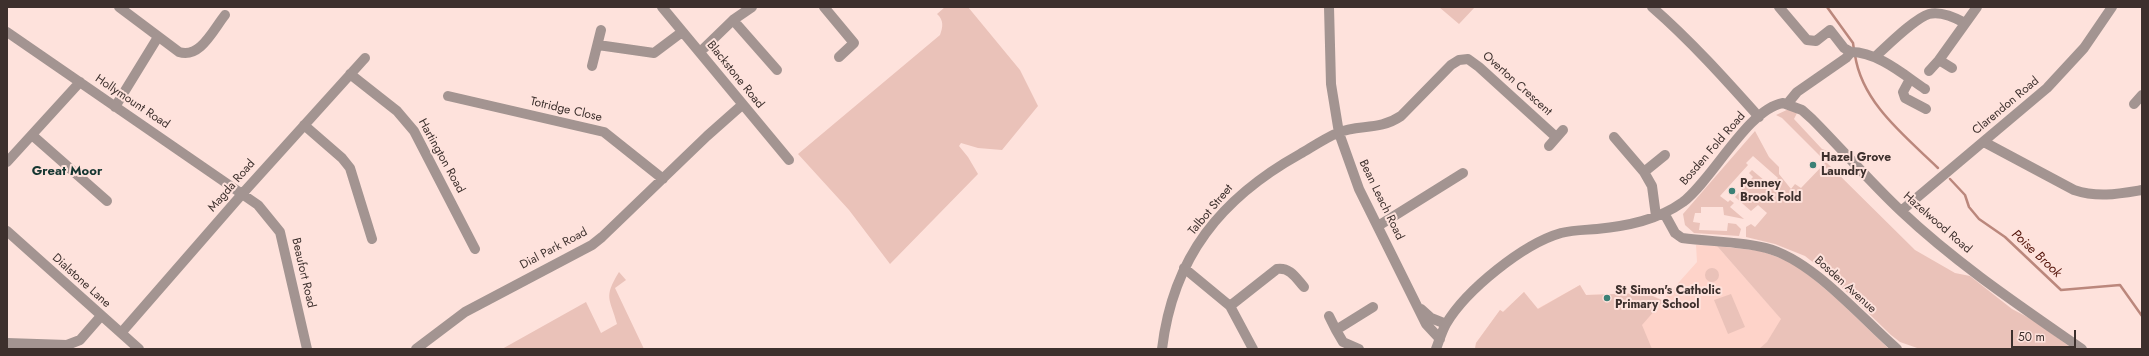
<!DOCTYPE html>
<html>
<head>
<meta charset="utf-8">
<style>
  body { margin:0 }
  #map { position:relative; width:2149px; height:356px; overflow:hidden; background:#fee2dc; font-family:Jost,sans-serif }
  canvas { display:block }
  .frame { position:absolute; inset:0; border:8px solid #3d302d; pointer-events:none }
  .scale { position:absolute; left:2011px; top:330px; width:65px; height:18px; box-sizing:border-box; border:2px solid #3d302d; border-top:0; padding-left:5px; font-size:12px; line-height:14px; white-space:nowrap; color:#3d302d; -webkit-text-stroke:3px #fee2dc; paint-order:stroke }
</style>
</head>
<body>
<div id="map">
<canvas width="2149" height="356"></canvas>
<div class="frame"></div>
<div class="scale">50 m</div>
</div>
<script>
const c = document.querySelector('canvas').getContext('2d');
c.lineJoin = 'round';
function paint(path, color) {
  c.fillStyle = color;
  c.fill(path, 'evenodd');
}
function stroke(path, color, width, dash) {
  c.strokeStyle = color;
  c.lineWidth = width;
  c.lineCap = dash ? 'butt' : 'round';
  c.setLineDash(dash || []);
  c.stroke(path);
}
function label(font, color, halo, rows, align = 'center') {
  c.font = font + ' Jost,sans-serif';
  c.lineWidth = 4;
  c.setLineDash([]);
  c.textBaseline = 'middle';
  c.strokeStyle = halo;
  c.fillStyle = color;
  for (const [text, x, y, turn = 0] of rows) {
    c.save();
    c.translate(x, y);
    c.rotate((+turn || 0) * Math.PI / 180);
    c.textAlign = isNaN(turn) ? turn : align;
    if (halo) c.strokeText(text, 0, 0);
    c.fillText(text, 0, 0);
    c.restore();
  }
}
paint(new Path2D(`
  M1696,245L1717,246L1808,349H1475L1476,343L1500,310L1503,312L1524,292L1537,309L1580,285L1586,295L1646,293L1663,300L1697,262Z`), '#fed3c9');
paint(new Path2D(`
  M945,7H968L1020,70L1038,106L1002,150L978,148L961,143L959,146L968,157L978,174L890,264L849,210L798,154L940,35C943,27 944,20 937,14Z
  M1439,7H1475L1459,24Z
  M1791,108L1797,113L1794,119L1822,149L1828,151L1820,156L1782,118L1776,115Z
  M1755,131L1769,157L1779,167V174L1791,189L1795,184L1801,188L1826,162L1915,250L1955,273L1970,276L2012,309L2033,320L2073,349H1920L1900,342L1891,335L1829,275L1805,256L1775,244L1746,237V227L1751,224L1755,227L1767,213L1758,205L1751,211L1735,197L1753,177L1749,173L1752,170L1771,186L1778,178L1753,156L1746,163L1748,165L1720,196L1728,202L1730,200L1734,203L1730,207L1744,219L1724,215L1723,207H1701V213H1695L1693,222L1700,223L1699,230L1727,231L1728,223L1736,224L1741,229L1739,236L1694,233L1685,225L1683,214Z
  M1717,246L1761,251L1796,264L1838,300L1889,349H1759L1767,342L1781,319Z
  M1705 275a7 7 0 1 1 14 0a7 7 0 1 1-14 0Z
  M619,272L626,280L615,288L644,349H502L586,302L601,333L617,324C610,298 603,298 619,272Z
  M1580,285L1586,295L1646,293L1663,301L1642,325L1652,349H1475L1476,343L1500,310L1503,312L1524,292L1538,309Z
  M1731,294L1745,327L1728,334L1714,300Z`), '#eac2b9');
stroke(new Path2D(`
  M1827,7L1853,43L1854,50
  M1855,55C1862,103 1905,136 1938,168
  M1950,179L1965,195L1969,207L1979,219L2005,237L2061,290L2120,285L2142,316`), '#bb877c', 2.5);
stroke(new Path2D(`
  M119,7L179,52C200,59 213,30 225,15
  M662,7L789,160
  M824,7L854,43L839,57
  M1329,7L1331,84L1339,133L1359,189L1426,324L1440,339
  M1652,7C1691,41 1725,79 1759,117
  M1779,7L1807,40L1816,41L1830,30L1844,48L1851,52
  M733,20L777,70
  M7,32L258,205L280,232L307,349
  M598,45L654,53L682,32
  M700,52L733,20L752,7
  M1875,57C1887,46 1915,18 1929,14C1941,11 1954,17 1965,23
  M592,66L601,30
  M1952,68L1939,60L1977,7
  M1929,71L1939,60
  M350,74L397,111L414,131L475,249
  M1910,79L1903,92L1905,98L1926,109
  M448,96L604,132L663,179
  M1788,103L1797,92L1846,58L1851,52C1878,52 1904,75 1925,89
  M2134,104L2142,95
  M115,107L158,37
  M304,125L342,158L350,168L372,239
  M32,135L107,201
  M1614,137L1644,172L1652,186L1656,216
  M1984,142L2074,190C2098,198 2118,194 2142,190
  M1549,146L1563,130
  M7,162L80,82
  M1644,172L1665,155
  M1901,211L2047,88L2084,48L2112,7
  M1664,213L1675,233L1682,238C1710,242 1739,241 1766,248C1813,260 1860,317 1897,349
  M1378,226L1463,173
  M7,231L139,349
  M1184,268L1230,306L1253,349
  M1230,306L1277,269C1290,267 1296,278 1304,287
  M1421,309L1431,318L1446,324
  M1329,316L1336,330
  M121,333L243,193L365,58
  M7,343L67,345L80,340L101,316
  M416,349L465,312L592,245L602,237L707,136L742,105
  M1162,349C1173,257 1221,198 1300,154C1312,147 1324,139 1337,133C1359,124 1379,131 1401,116L1451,65L1459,60L1468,59L1479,67L1556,137
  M1359,349L1343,342L1336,330L1373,307
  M1436,349C1439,341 1442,331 1446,324C1466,290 1523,244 1561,233C1573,230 1585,230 1597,229C1627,226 1658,220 1683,202C1713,179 1748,109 1783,103L1802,110L1812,119C1842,149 1870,182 1901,211C1956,263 2020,306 2082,349`), '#a39491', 10);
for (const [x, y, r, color] of [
  [1813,165,4,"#3c8176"],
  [1732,191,4,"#3c8176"],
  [1607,298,4,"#3c8176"]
]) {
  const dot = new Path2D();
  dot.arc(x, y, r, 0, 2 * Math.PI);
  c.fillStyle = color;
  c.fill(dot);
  stroke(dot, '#fee2dc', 1.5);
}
label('12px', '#3d302d', '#fee2dc', [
  ["Blackstone Road",735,75,51],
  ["Overton Crescent",1517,84,42],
  ["Hollymount Road",132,102,34],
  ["Clarendon Road",2006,106,-40],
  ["Totridge Close",566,110,13],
  ["Bosden Fold Road",1713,149,-49],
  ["Hartington Road",441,156,61],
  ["Magda Road",232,186,-49],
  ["Bean Leach Road",1381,200,64],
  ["Talbot Street",1211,210,-50],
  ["Hazelwood Road",1937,223,41],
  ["Dial Park Road",554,249,-28],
  ["Beaufort Road",303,273,77],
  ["Dialstone Lane",81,281,42],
  ["Bosden Avenue",1845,285,42]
]);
label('bold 12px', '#3d302d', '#fee2dc', [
  ["Hazel Grove",1821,158],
  ["Laundry",1821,172],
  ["Penney",1740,184],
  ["Brook Fold",1740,198],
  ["St Simon's Catholic",1615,291],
  ["Primary School",1615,305]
], 'left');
label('bold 13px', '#153631', '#fee2dc', [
  ["Great Moor",67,172]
]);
label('italic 13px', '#521208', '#fee2dc', [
  ["Poise Brook",2036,254,43]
]);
</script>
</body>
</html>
